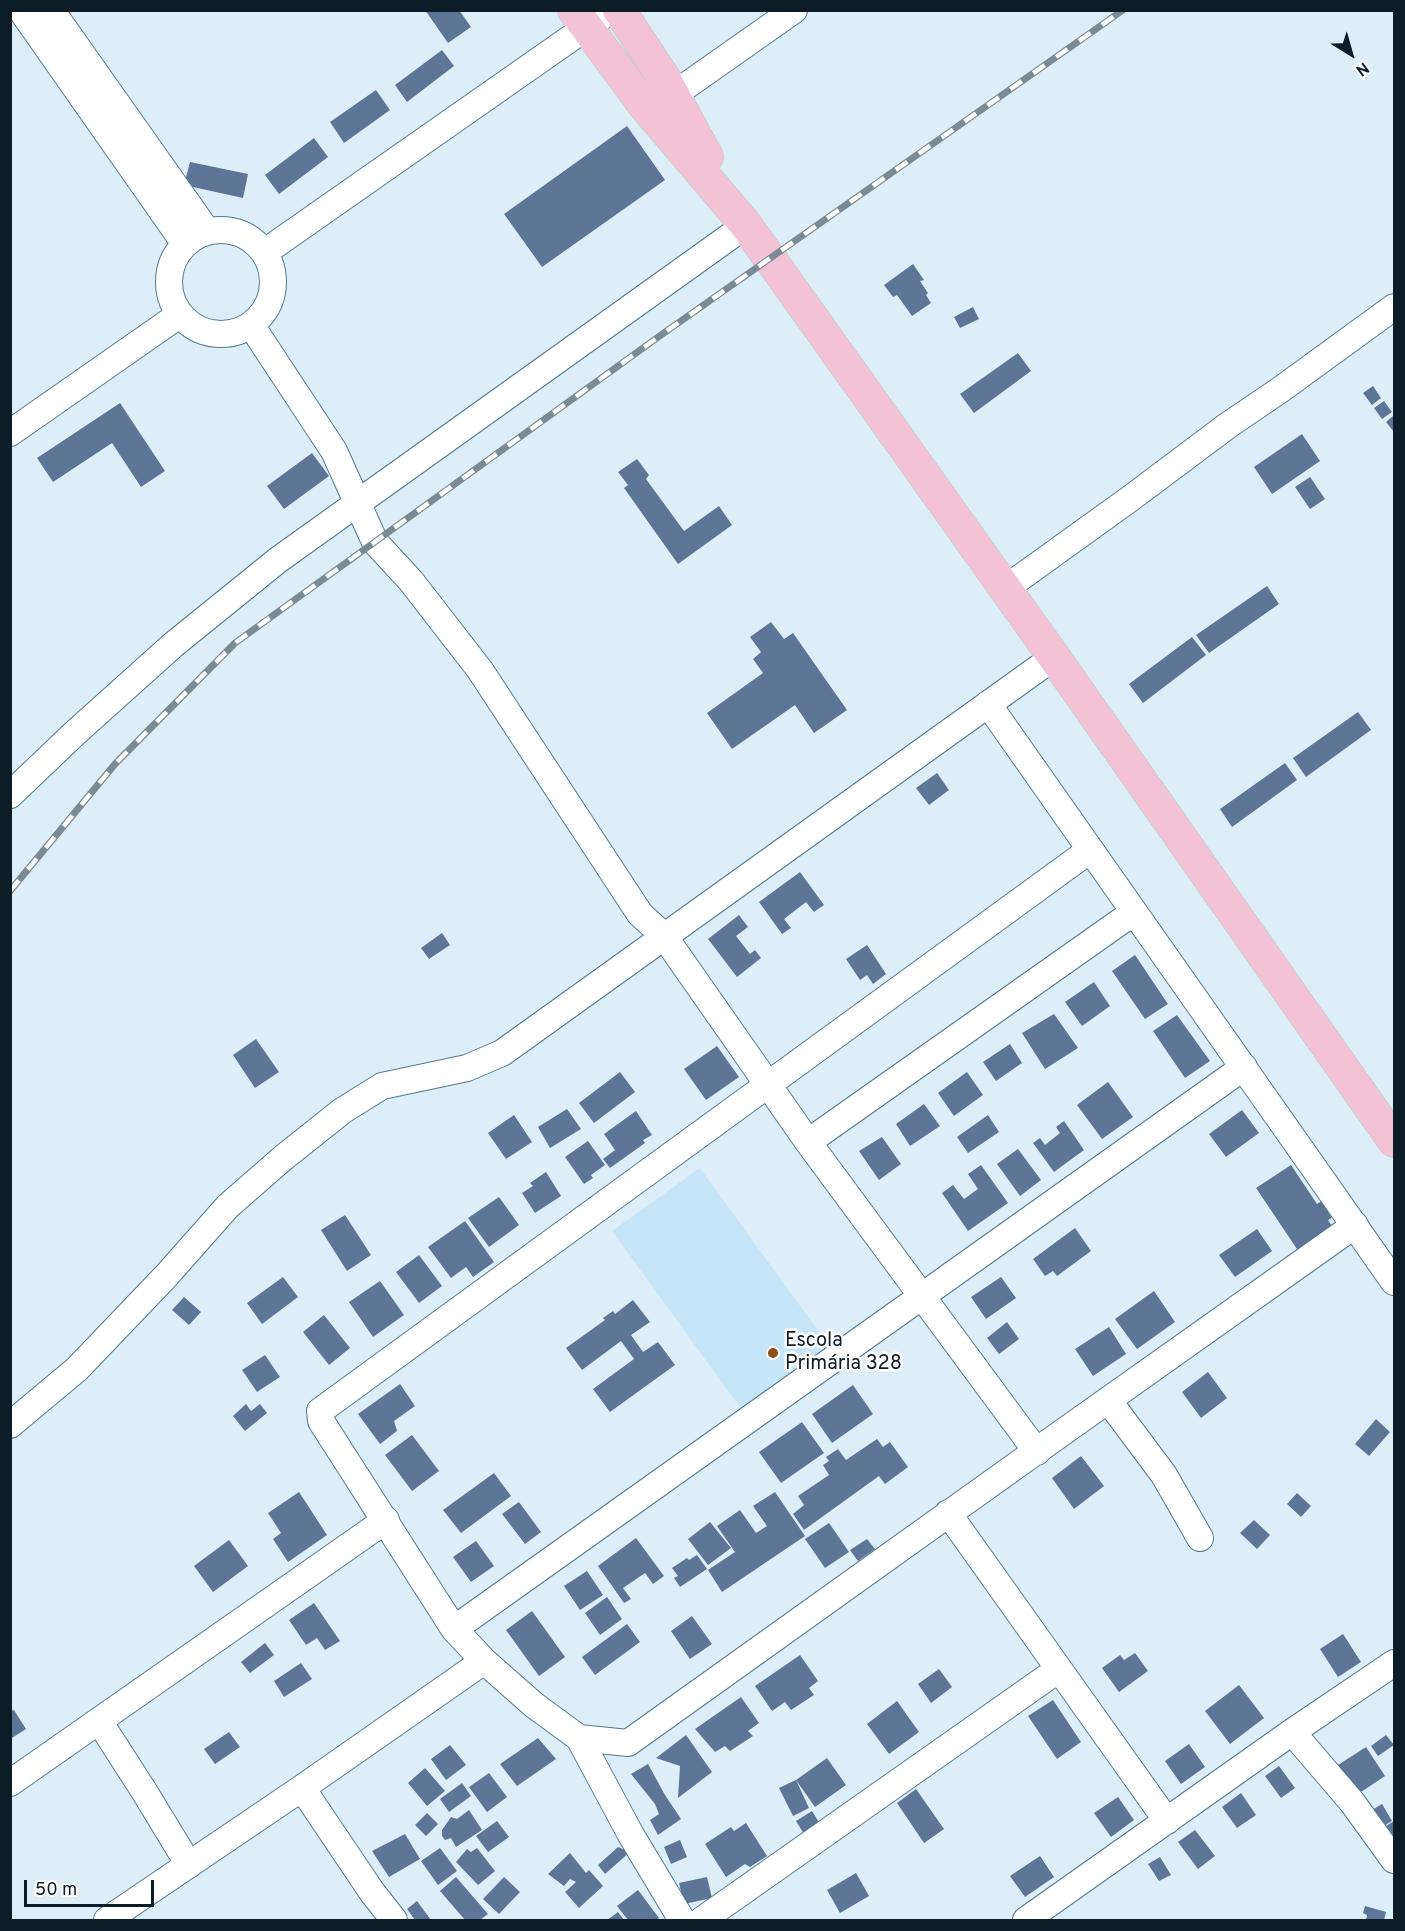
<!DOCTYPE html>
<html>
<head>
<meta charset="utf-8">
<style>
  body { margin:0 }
  #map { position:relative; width:1405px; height:1931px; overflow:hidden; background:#ddeef9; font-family:Overpass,sans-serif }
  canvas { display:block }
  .frame { position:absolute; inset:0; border:12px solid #0c1d27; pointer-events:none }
  .north { position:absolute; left:1321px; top:24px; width:60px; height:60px; -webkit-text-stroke:4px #fff; paint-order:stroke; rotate:143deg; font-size:16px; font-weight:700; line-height:24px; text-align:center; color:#0c1d27 }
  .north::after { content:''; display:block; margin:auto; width:21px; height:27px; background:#0c1d27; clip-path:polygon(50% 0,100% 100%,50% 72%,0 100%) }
  .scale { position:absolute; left:24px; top:1880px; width:130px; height:27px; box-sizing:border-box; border:3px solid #0c1d27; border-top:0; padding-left:8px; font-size:18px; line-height:21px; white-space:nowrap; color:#0c1d27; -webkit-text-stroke:4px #fff; paint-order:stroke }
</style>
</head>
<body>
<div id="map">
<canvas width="1405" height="1931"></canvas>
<div class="frame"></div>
<div class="north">N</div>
<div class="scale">50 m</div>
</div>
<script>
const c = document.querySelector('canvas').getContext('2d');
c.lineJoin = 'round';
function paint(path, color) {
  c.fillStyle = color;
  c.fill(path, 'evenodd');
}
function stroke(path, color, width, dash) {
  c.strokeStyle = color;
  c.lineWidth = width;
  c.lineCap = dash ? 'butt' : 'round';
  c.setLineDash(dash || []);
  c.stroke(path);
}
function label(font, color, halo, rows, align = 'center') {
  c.font = font + ' Overpass,sans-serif';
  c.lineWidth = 5;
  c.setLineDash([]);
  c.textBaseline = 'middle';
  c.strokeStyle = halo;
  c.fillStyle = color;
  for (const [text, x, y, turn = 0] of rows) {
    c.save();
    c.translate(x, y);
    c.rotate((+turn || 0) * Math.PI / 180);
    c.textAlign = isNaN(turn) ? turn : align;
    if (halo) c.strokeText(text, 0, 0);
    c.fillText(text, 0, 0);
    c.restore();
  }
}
paint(new Path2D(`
  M700,1168L830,1347L742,1410L612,1231Z`), '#c7e5f8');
paint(new Path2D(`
  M425,10H459L471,27L448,43Z
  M442,50L454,66L407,102L395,85Z
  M376,90L390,110L344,143L330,122Z
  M627,126L665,180L542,267L504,214Z
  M314,138L328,157L279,194L265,175Z
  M190,162L248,174L243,198L184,185Z
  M913,264L924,280L920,281L928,293L926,295L931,303L912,316L897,295L893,297L884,285Z
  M973,307L979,319L960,328L954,317Z
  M1018,353L1031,371L974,413L960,394Z
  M1373,386L1381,398L1372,405L1363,393Z
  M1384,401L1392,412L1382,419L1374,408Z
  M120,403L165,471L141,487L112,443L53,482L37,458Z
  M1394,415V432L1386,422Z
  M1302,434L1320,461L1272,494L1254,467Z
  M312,453L329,476L284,509L267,486Z
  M637,459L649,475L646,479L684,531L719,506L732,525L678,564L624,488L628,485L618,472Z
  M1310,477L1325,499L1310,509L1295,487Z
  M1267,586L1279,604L1209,653L1196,635Z
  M771,622L784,639L793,633L847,710L814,733L795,705L732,749L707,713L763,673L753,659L761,652L750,637Z
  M1192,637L1206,655L1143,703L1129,684Z
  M1358,712L1371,730L1306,777L1293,758Z
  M1285,763L1297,780L1232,827L1220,809Z
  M937,773L949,790L929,805L916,788Z
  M800,872L824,905L814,912L806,902L784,919L791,928L782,934L759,902Z
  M739,915L748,927L736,936L750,954L755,950L761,958L737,977L708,939Z
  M442,933L450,945L429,959L421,948Z
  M867,945L886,974L873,984L867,975L860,980L846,959Z
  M1135,955L1168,1004L1145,1019L1112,971Z
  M1094,982L1110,1006L1082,1026L1065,1002Z
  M1054,1014L1078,1048L1045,1069L1022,1033Z
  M1177,1015L1210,1061L1185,1078L1153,1031Z
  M256,1039L279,1072L255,1088L233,1055Z
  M1010,1044L1022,1063L996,1081L983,1062Z
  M717,1046L739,1077L706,1100L684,1069Z
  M620,1072L635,1092L594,1123L579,1103Z
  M967,1072L983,1095L954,1116L938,1093Z
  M1108,1082L1133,1117L1102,1139L1077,1105Z
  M924,1104L940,1126L910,1146L896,1124Z
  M567,1109L581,1129L550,1148L538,1127Z
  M1242,1110L1259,1133L1226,1157L1209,1134Z
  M636,1111L652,1135L643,1140L645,1143L610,1168L603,1159L615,1150L604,1134Z
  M514,1115L532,1142L506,1159L488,1133Z
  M988,1115L999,1132L968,1153L957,1137Z
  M1064,1121L1084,1150L1054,1172L1033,1143L1040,1138L1045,1145L1060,1133L1056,1127Z
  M882,1137L901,1164L879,1180L859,1151Z
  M588,1141L605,1165L591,1175L593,1178L584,1184L565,1157Z
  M1018,1149L1041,1180L1020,1196L997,1164Z
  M981,1165L1008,1203L968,1231L942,1193L953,1185L964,1199L978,1189L968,1174Z
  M1291,1165L1317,1204L1326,1198L1337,1214L1328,1220L1336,1232L1301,1255L1256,1188Z
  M546,1172L561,1196L535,1213L522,1193L533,1186L530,1183Z
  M499,1197L519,1225L489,1247L468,1218Z
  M345,1215L371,1255L347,1271L321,1230Z
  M465,1221L494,1262L473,1277L466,1267L451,1278L428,1247Z
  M1075,1228L1091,1251L1057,1276L1053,1271L1045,1276L1033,1259Z
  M1257,1229L1272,1251L1235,1277L1219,1255Z
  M419,1255L442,1286L419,1303L396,1272Z
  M283,1277L298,1297L262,1324L247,1303Z
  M1001,1277L1016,1298L986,1319L971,1297Z
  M380,1281L404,1315L373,1337L349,1302Z
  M1154,1291L1175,1322L1137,1349L1115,1319Z
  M184,1297L201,1312L189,1325L172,1310Z
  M633,1300L650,1322L631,1335L643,1352L658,1342L675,1365L610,1412L593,1389L634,1359L621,1341L582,1370L566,1348L605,1320L603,1318L613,1311L615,1314Z
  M324,1315L350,1348L329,1365L303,1332Z
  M1007,1322L1019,1339L999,1354L987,1338Z
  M1109,1327L1126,1354L1093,1376L1075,1349Z
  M265,1355L280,1377L257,1392L242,1370Z
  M1208,1372L1227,1398L1201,1418L1182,1392Z
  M400,1384L415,1406L394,1421L397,1431L380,1444L358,1414Z
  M853,1385L873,1414L832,1443L812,1414Z
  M246,1404L251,1411L260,1404L267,1413L245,1431L233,1416Z
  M1376,1419L1390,1432L1369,1456L1355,1444Z
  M802,1422L824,1453L781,1483L759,1452Z
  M412,1435L439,1471L412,1491L385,1455Z
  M877,1439L883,1447L890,1442L908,1467L885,1484L879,1476L804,1530L793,1514L804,1505L798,1496L829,1475L823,1465L829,1461L826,1457L838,1449L846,1460Z
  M1081,1456L1104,1486L1074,1509L1052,1478Z
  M494,1473L511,1496L461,1533L443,1510Z
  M299,1492L327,1535L288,1562L273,1539L281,1533L268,1513Z
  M775,1492L805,1536L722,1592L708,1570L735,1552L717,1526L740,1510L756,1533L767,1526L753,1506Z
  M1297,1493L1311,1506L1301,1517L1287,1504Z
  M519,1502L541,1532L525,1544L502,1514Z
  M1254,1520L1270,1535L1257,1549L1240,1533Z
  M710,1522L731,1548L708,1565L688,1539Z
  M829,1523L849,1552L825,1568L805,1539Z
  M636,1538L664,1576L653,1584L645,1573L623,1588L631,1599L624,1603L598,1566Z
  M867,1539L875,1549L858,1561L850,1550Z
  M229,1540L248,1566L213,1592L194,1566Z
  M476,1541L494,1566L471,1582L453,1557Z
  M697,1555L707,1569L680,1587L674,1578L678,1576L672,1568L687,1558L689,1560Z
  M587,1571L603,1595L580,1610L564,1586Z
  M607,1597L622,1619L600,1635L585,1613Z
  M314,1603L340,1641L325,1650L317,1638L306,1645L289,1620Z
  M532,1611L565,1657L539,1676L506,1630Z
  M692,1616L712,1644L690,1659L671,1631Z
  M627,1624L640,1642L595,1675L582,1657Z
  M1343,1634L1361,1662L1338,1677L1320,1649Z
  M265,1643L274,1655L250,1673L241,1662Z
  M1135,1653L1148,1671L1119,1692L1102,1668L1120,1655L1124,1660Z
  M800,1655L818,1681L809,1688L814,1695L791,1710L785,1702L772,1711L755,1686Z
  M301,1663L312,1679L284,1697L274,1681Z
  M939,1669L952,1687L931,1703L918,1684Z
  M1239,1685L1264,1718L1230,1744L1205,1711Z
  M741,1697L759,1723L748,1731L753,1736L730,1751L725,1746L715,1752L695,1729Z
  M1053,1700L1081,1742L1057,1759L1028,1716Z
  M897,1701L919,1732L889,1754L867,1724Z
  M14,1710L26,1729L12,1738L10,1735V1711Z
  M229,1732L240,1747L215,1764L204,1749Z
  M686,1735L712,1772L678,1798L680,1766L656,1758Z
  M1386,1735L1394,1745L1378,1756L1371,1746Z
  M538,1738L556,1759L517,1786L500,1764Z
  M1189,1744L1205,1767L1181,1784L1165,1761Z
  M450,1745L466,1765L446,1780L431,1759Z
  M1366,1747L1385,1776L1358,1794L1338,1765Z
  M827,1758L846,1785L815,1807L796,1780Z
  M648,1764L665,1795L681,1819L658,1835L650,1820L659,1814L655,1804L631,1774Z
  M1279,1766L1295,1788L1281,1798L1265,1776Z
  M425,1768L445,1791L427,1806L408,1783Z
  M489,1773L507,1797L487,1812L469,1787Z
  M796,1780L809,1808L793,1816L779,1788Z
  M462,1783L471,1796L449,1812L440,1799Z
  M916,1789L944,1829L924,1843L897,1803Z
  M1241,1793L1256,1815L1237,1828L1222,1807Z
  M1118,1797L1134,1820L1111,1837L1094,1813Z
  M1382,1804L1392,1821L1382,1827L1372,1810Z
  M469,1810L482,1830L456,1847L451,1838L445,1840L442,1836V1830L451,1817L457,1819Z
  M812,1811L820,1824L804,1834L796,1821Z
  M427,1813L438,1824L426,1836L415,1825Z
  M497,1821L509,1837L488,1852L476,1836Z
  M1394,1821V1848L1383,1828Z
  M746,1823L767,1856L750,1867L745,1864L726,1877L705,1844L731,1827L734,1831Z
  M1195,1830L1215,1856L1198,1869L1178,1842Z
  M405,1834L420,1859L389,1877L372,1851Z
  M680,1840L687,1857L671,1864L664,1847Z
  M618,1847L630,1852L605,1874L598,1865Z
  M440,1848L457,1871L438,1885L421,1861Z
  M477,1848L495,1871L478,1885L456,1862L467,1849L471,1852Z
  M570,1853L586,1873L589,1870L603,1886L579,1908L565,1892L576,1882L570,1879L564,1886L548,1874Z
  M1040,1856L1054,1877L1025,1897L1010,1876Z
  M1160,1857L1171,1875L1159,1881L1148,1864Z
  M856,1873L869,1896L840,1913L827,1890Z
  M456,1877L488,1914L480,1920H465L440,1891Z
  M504,1877L520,1892L499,1914L483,1899Z
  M707,1877L712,1898L684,1904L679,1883Z
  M638,1890L659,1918L656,1920H628L617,1906Z
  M417,1901L431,1920H415L407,1909Z
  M1365,1906L1386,1912L1384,1920H1366L1367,1915L1363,1913Z
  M618,1912L624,1920H607Z`), '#5d7596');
const minor = new Path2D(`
  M21,10L185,244
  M51,10L207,231
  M659,105L794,10
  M169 282a52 52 0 1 1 104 0a52 52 0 1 1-104 0Z
  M265,252L611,10
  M251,325L334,451L375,542L411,581L480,670L640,914L664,936L808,1142L1037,1452
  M10,433L179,315
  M1006,588L1131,498L1227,426L1280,390L1394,307
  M988,704L1394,1282
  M10,795L75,733L173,645L278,560L746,225
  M808,1142L1134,912
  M1108,1400L1164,1475L1200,1538
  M10,1425L77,1369L166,1276L228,1206L283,1158L342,1111L382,1086L467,1068L502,1053L1054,657
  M948,1513L1167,1821
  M454,1629L1244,1067
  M99,1721L144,1791L189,1865
  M1292,1732L1352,1802L1394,1860
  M579,1738L628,1743C870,1569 1112,1397 1355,1225
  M10,1783L386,1520
  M302,1788L372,1892L394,1920
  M107,1920L302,1788L484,1661
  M682,1920L631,1835L579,1738L534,1705L484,1661L454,1629L321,1421L320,1411L1090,850
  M702,1920L1059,1669
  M1026,1920L1292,1732L1394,1663`);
const major = new Path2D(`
  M574,10L644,105L746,225L1054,657L1394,1141
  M619,10L664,78L707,157`);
stroke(minor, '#517991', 28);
stroke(major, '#cacdcf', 34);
stroke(minor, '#fff', 26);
stroke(major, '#f3c2d4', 32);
const rail = new Path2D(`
  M10,891L115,764L235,643L661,335L1123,10`);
stroke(rail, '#7a8b96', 7);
stroke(rail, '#fff', 4.5, [14]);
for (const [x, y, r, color] of [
  [773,1353,6,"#905019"]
]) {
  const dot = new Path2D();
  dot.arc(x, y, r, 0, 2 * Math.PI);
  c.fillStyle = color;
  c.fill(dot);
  stroke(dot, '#fff', 2);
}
label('20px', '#0c1d27', '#fff', [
  ["Escola",785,1342],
  ["Primária 328",785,1365]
], 'left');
</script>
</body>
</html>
